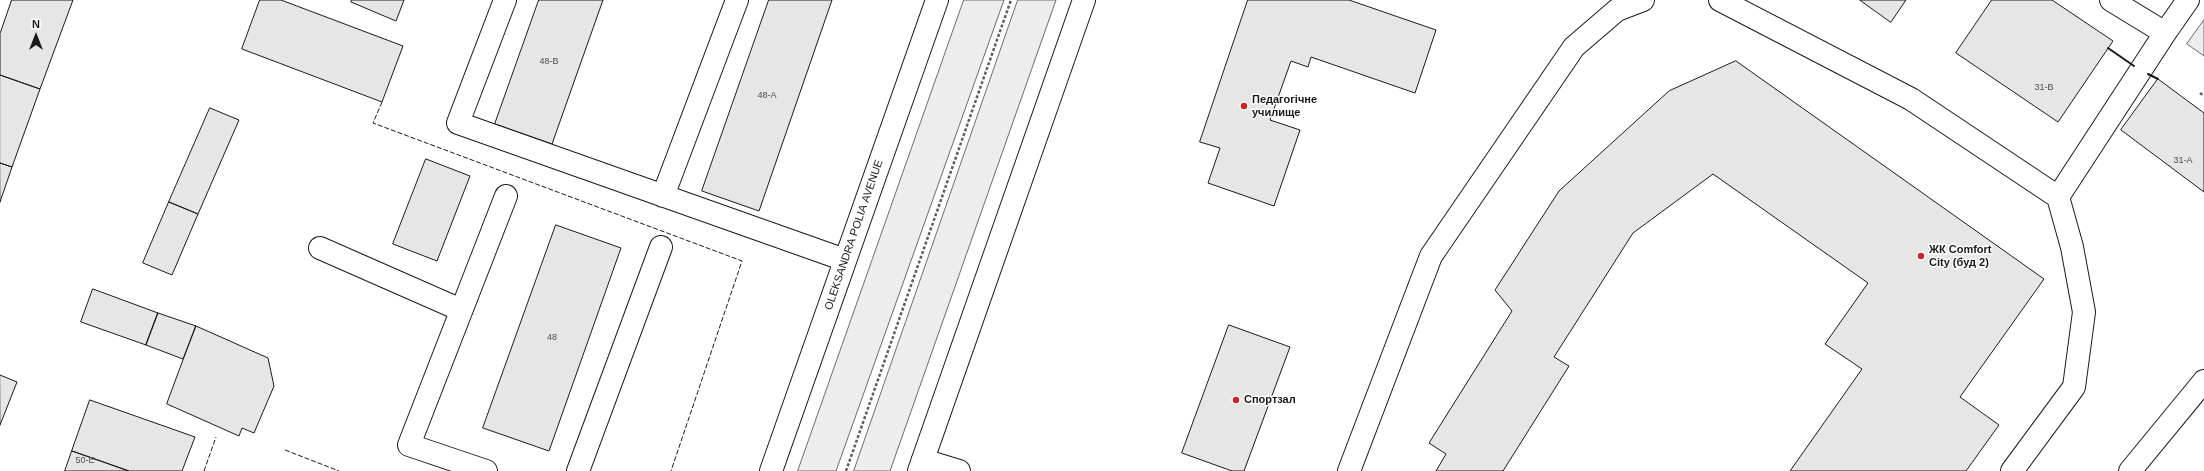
<!DOCTYPE html>
<html>
<head>
<meta charset="utf-8">
<style>
  body { margin:0 }
  #map { position:relative; width:2204px; height:471px; overflow:hidden; background:#fff; font-family:Helvetica,sans-serif }
  canvas { display:block }
  .north { position:absolute; left:16px; top:16px; width:40px; height:40px; -webkit-text-stroke:3px #fff; paint-order:stroke; rotate:0deg; font-size:11px; font-weight:700; line-height:16px; text-align:center; color:#1a1a1a }
  .north::after { content:''; display:block; margin:auto; width:14px; height:18px; background:#1a1a1a; clip-path:polygon(50% 0,100% 100%,50% 72%,0 100%) }
</style>
</head>
<body>
<div id="map">
<canvas width="2204" height="471"></canvas>
<div class="north">N</div>
</div>
<script>
const c = document.querySelector('canvas').getContext('2d');
c.lineJoin = 'round';
function paint(path, color) {
  c.fillStyle = color;
  c.fill(path, 'evenodd');
}
function stroke(path, color, width, dash) {
  c.strokeStyle = color;
  c.lineWidth = width;
  c.lineCap = dash ? 'butt' : 'round';
  c.setLineDash(dash || []);
  c.stroke(path);
}
function label(font, color, halo, rows, align = 'center') {
  c.font = font + ' Helvetica,sans-serif';
  c.lineWidth = 3;
  c.setLineDash([]);
  c.textBaseline = 'middle';
  c.strokeStyle = halo;
  c.fillStyle = color;
  for (const [text, x, y, turn = 0] of rows) {
    c.save();
    c.translate(x, y);
    c.rotate((+turn || 0) * Math.PI / 180);
    c.textAlign = isNaN(turn) ? turn : align;
    if (halo) c.strokeText(text, 0, 0);
    c.fillText(text, 0, 0);
    c.restore();
  }
}
const built = new Path2D(`
  M964,0H1004L836,471H798Z
  M1018,0H1056L890,471H854Z
  M2204,20V56L2187,44Z`);
paint(built, '#ededed');
stroke(built, '#6a6a6a', 1);
const building = new Path2D(`
  M12,0H73L40,89L0,75V34Z
  M260,0H281L403,46L382,102L242,49Z
  M352,0H404L396,21L351,2Z
  M539,0H603L552,144L495,124Z
  M769,0H832L759,211L702,191Z
  M1248,0H1349L1436,30L1415,93L1311,57L1308,67L1291,61L1270,120L1300,130L1274,206L1208,183L1220,148L1200,142Z
  M1860,0H1906L1891,22Z
  M1992,0H2052L2113,41L2058,122L1956,53Z
  M1736,61L2044,279L1960,397L1999,425L1966,471H1790L1862,369L1825,344L1868,283L1713,174L1633,233L1554,357L1569,366L1503,471H1436L1446,454L1429,443L1512,311L1495,290L1559,191L1669,91Z
  M0,75L40,89L12,167L0,163Z
  M2158,79L2204,113V192L2121,130Z
  M210,108L239,120L198,214L169,202Z
  M426,159L470,176L437,261L393,244Z
  M0,163L12,167L0,202Z
  M169,202L198,214L172,275L143,263Z
  M556,225L621,248L549,451L483,428Z
  M93,289L158,313L146,345L81,322Z
  M158,313L196,326L183,359L146,345Z
  M1229,325L1290,347L1244,471H1232L1182,453Z
  M196,326L268,358L274,386L254,433L242,428L239,436L167,404Z
  M0,375L17,382L0,425Z
  M90,400L195,437L182,471H129L72,451Z
  M72,451L129,471H65Z`);
paint(building, '#e6e6e6');
stroke(building, '#1a1a1a', 1);
const minor = new Path2D(`
  M505,0L458,123L845,260
  M1720,0L1911,99L2058,197L2165,33
  M2111,0L2165,33L2188,0
  M663,196L737,0
  M320,248L461,310
  M923,460L959,471
  M486,471L409,445L506,196
  M578,471L661,247
  M1349,471L1431,256L1574,47L1617,10L1643,0
  M2012,471L2074,387L2084,312L2072,247L2058,197
  M2130,471L2204,381`);
const major = new Path2D(`
  M771,471L937,0
  M919,471L1084,0`);
stroke(minor, '#1a1a1a', 24);
stroke(major, '#1a1a1a', 24);
stroke(new Path2D(`
  M2200,93L2204,96
  M846,471L1011,0`), '#5f5f5f', 2.5, [3, 2]);
stroke(minor, '#fff', 22);
stroke(major, '#fff', 22);
stroke(new Path2D(`
  M382,102L373,123L742,261L671,471
  M285,450L339,471
  M204,471L216,437`), '#1a1a1a', 1, [5, 2]);
stroke(new Path2D(`
  M2108,48L2134,66
  M2148,74L2158,79`), '#1a1a1a', 2);
for (const [x, y, r, color] of [
  [1244,106,4,"#c62828"],
  [1921,256,4,"#c62828"],
  [1236,400,4,"#c62828"]
]) {
  const dot = new Path2D();
  dot.arc(x, y, r, 0, 2 * Math.PI);
  c.fillStyle = color;
  c.fill(dot);
  stroke(dot, '#fff', 1.5);
}
label('9px', '#4d4d4d', null, [
  ["48-В",549,62],
  ["31-В",2044,88],
  ["48-А",767,96],
  ["31-А",2183,161],
  ["48",552,338],
  ["50-Е",85,461]
]);
label('bold 11px', '#1a1a1a', '#fff', [
  ["Педагогічне",1252,100],
  ["училище",1252,113],
  ["ЖК Comfort",1929,250],
  ["City (буд 2)",1929,263],
  ["Спортзал",1244,400]
], 'left');
label('11px', '#1a1a1a', '#fff', [
  ["OLEKSANDRA POLIA AVENUE",854,235,-71]
]);
</script>
</body>
</html>
